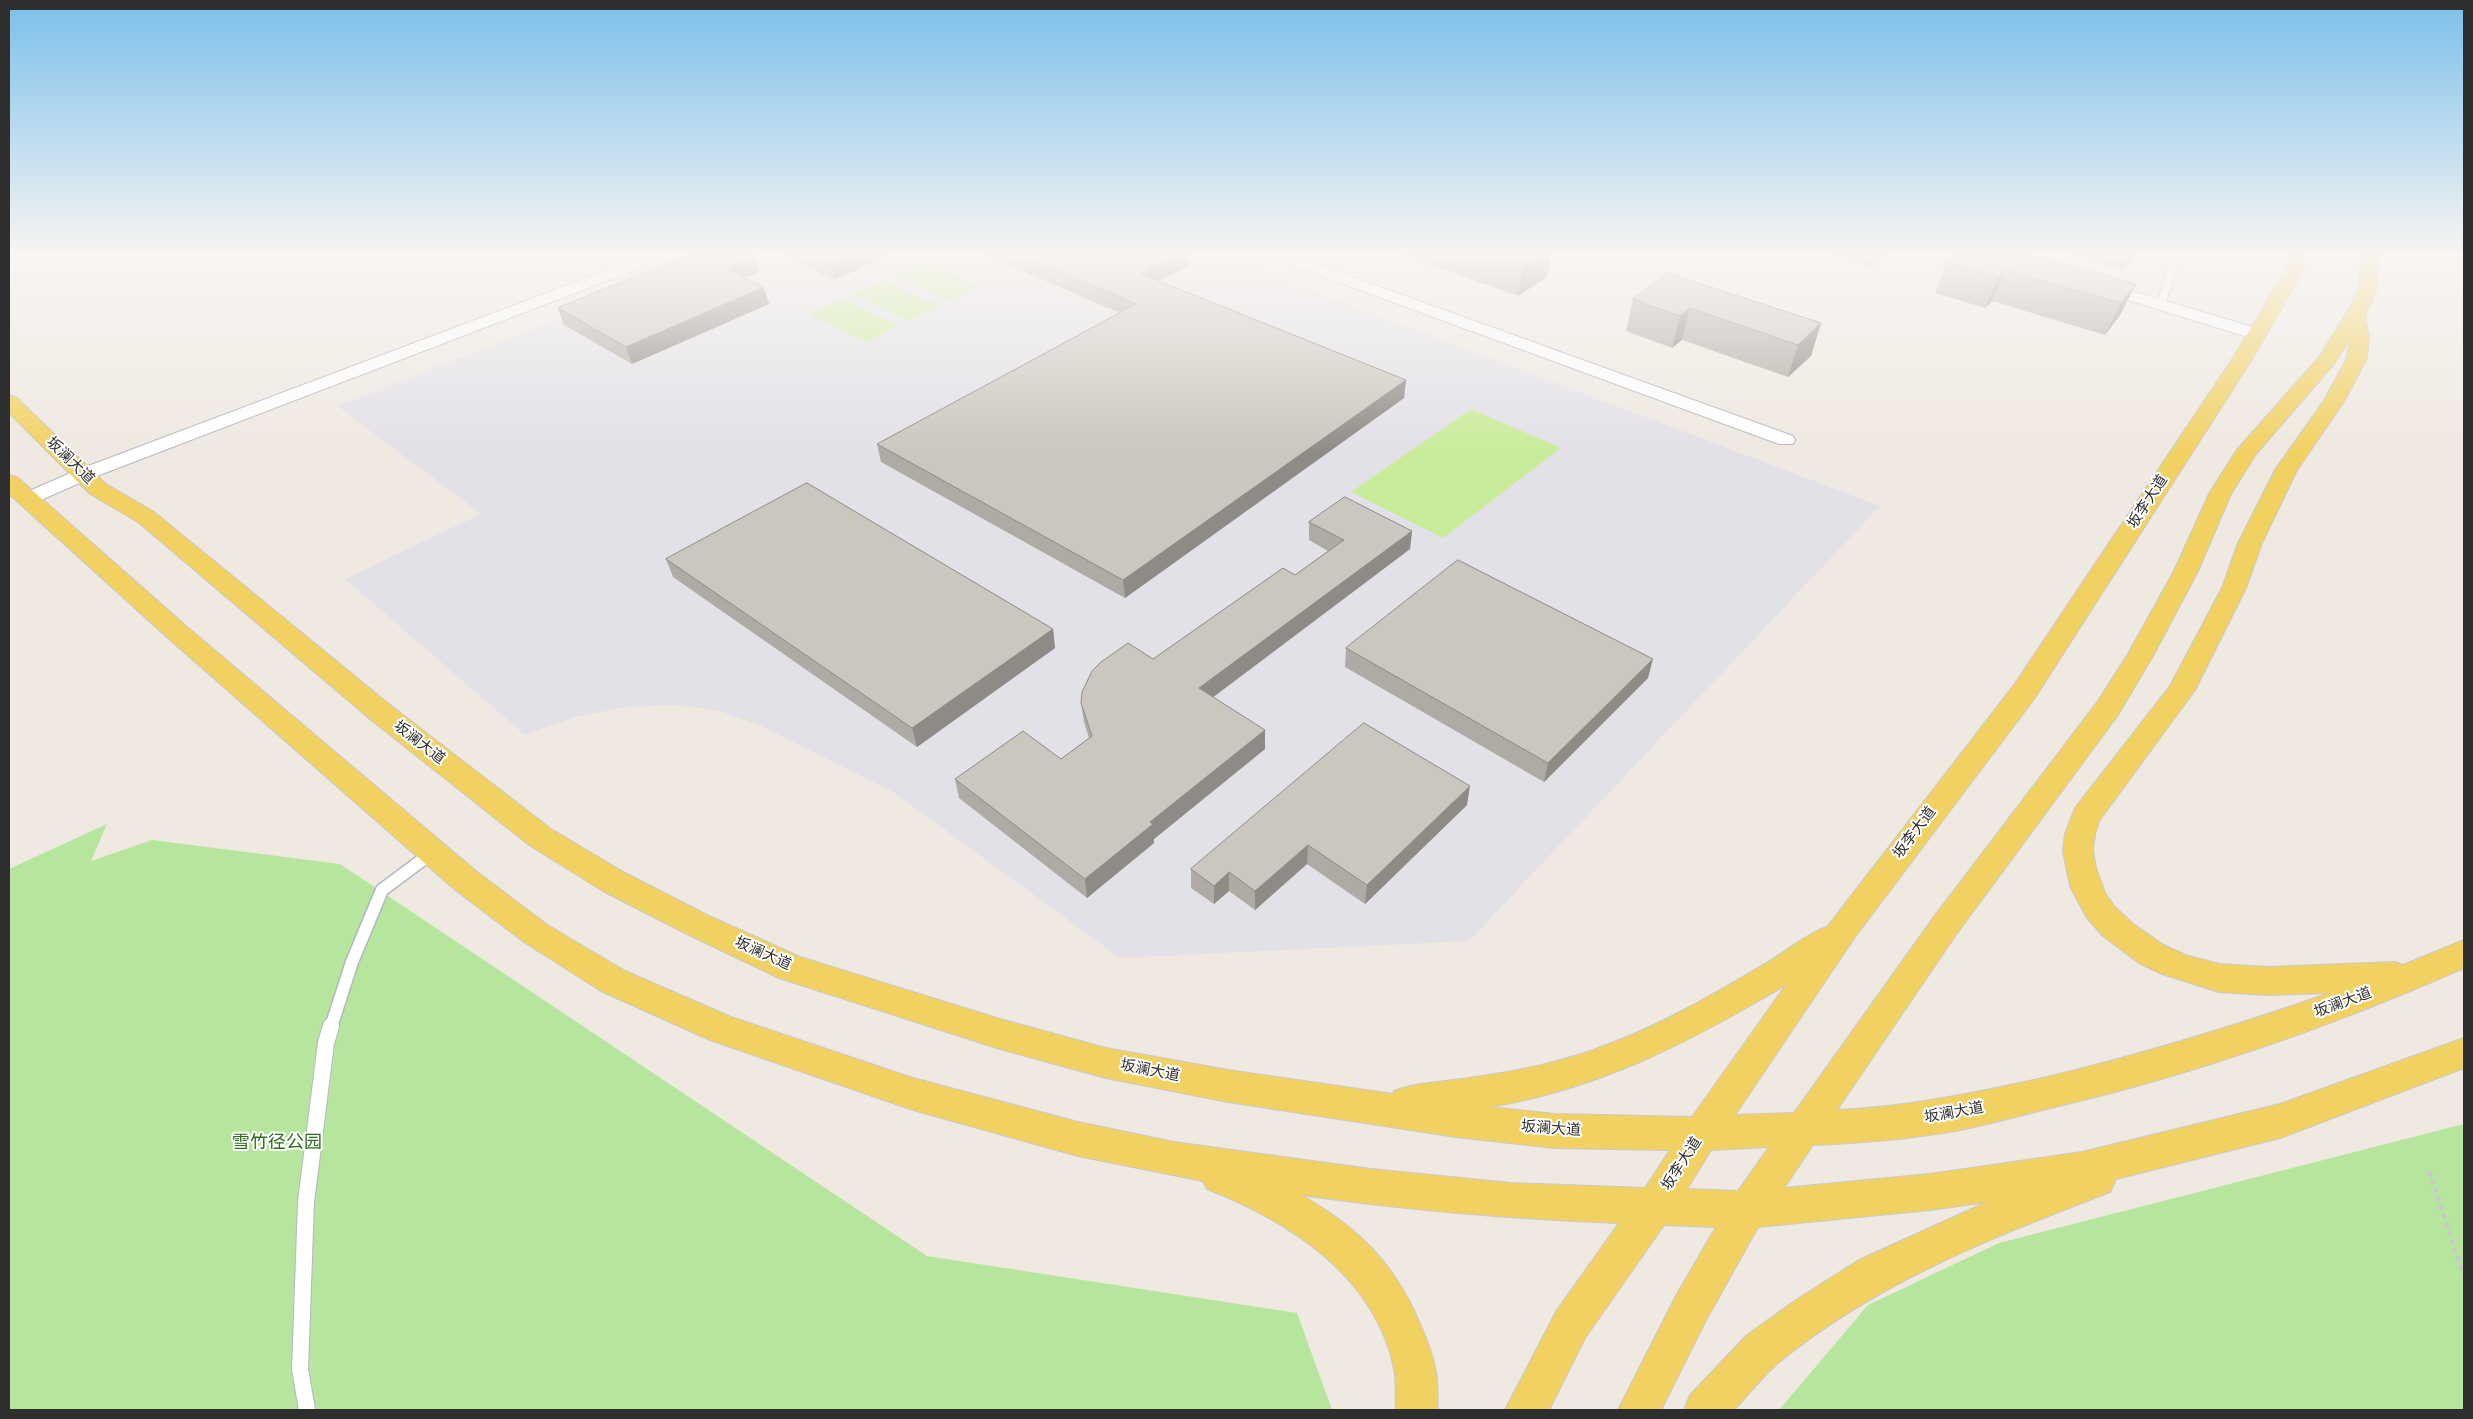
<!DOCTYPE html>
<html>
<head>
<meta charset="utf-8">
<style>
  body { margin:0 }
  #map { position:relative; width:2473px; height:1419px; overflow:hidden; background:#efe9e1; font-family:"DejaVu Sans",sans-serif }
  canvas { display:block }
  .frame { position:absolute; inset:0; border:10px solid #2e2e2e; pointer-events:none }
</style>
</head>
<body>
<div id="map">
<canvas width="2473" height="1419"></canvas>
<div class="frame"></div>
</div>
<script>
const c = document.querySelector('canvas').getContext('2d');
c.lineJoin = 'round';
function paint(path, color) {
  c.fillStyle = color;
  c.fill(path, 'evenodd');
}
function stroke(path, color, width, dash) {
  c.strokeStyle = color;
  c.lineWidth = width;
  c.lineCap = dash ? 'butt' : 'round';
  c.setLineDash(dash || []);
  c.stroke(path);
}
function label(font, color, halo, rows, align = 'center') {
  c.font = font + ' "DejaVu Sans","Noto Sans SC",sans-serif';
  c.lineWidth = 4;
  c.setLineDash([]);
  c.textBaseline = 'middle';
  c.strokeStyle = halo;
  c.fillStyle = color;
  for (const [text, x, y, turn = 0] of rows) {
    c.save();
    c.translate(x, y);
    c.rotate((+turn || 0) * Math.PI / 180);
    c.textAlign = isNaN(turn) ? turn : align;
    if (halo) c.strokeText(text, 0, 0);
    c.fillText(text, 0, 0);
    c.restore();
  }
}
paint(new Path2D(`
  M726,254H1215L1880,506L1469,941L1120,958L893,792L759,725L720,711L675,705L627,707L575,717L525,735L345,579L481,514L337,406Z`), '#e3e1e8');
paint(new Path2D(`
  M107,824L91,861L152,840L340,864L927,1256L1297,1313L1332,1410H9V869Z
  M2464,1124V1410H1779L1868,1305L1999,1243Z`), '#b6e59e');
paint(new Path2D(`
  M924,261L981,286L950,301L894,275Z
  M884,280L940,306L908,321L852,295Z
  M843,299L899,326L865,342L809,314Z
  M1471,409L1561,448L1443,538L1351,492Z`), '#c9ec9a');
const laneFar2 = new Path2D(`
  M2161,305L2176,254`);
const laneFar1 = new Path2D(`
  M331,1027L352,962L382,890L433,852`);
const lane = new Path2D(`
  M307,1410L300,1369L306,1202L326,1043L331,1026`);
const street = new Path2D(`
  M650,254H672L669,257L89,479L34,503L27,505L20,503L17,499L20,495L75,471Z
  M1267,254H1289L1793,436L1795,440L1793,444H1779L1270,257Z
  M2098,281L2263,330L2265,334L2263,338H2251L2092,289L2090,286L2092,283Z`);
const primary = new Path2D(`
  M2289,254H2307L2302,273L2251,361L2034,699L1855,937L1735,1115L1794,1113L1933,918L2098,701L2128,654L2174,571L2209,494L2236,451L2319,357L2345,316L2358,291L2362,254H2380L2376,291L2365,316L2369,338L2367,358L2345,400L2297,470L2262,543L2246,588L2195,690L2099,821L2095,834L2093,851L2096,868L2105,893L2114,906L2132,923L2162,944L2185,955L2219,964L2267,967L2395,962L2403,965L2464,940V968C2335,1025 2201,1072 2063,1105C2029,1113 1995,1123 1960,1130C1911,1139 1863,1143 1813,1145L1784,1188L1930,1174L2082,1152L2280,1104L2464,1038V1068L2280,1138L2116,1179L2110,1192C1992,1238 1878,1281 1778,1363C1762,1377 1748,1395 1734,1410H1684L1690,1395L1747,1335L1796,1300L1859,1260L1987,1202L1930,1210L1758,1227L1705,1322L1661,1410H1618L1677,1294L1716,1227L1664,1225L1585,1338L1549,1410H1505L1557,1310L1619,1223C1512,1219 1407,1210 1301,1195C1358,1227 1395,1264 1420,1324C1427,1340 1433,1355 1436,1372C1438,1384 1437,1397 1438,1410H1396C1395,1396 1397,1382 1394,1368C1375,1276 1289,1221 1207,1189L1203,1181L1078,1156L913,1110L710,1040L601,991L524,942L454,889L168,638L9,494V475L17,477L186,626L476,871L546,924L625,971L731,1017L913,1078L1078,1122L1174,1142L1371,1169L1511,1183L1645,1188L1670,1150L1555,1148L1456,1137L1228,1102L1106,1078L1000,1049L779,978L685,933L603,891L529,845L370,719L138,522L90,494L9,413V395L16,397L106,484L154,512L390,705L551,829L625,873L707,915L800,957L1000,1019L1106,1048L1228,1070L1393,1094L1394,1091C1418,1082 1444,1082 1469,1078C1517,1071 1565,1062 1609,1044C1664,1024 1717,992 1768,962C1787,951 1806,934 1827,927L2014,685L2231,361L2284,273ZM2349,341L2347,358L2325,399L2275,470L2238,543L2222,588L2170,686L2075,808L2065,834L2063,851L2070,886L2087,918L2103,936L2139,963L2162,974L2219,992L2267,995L2330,993C2235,1026 2140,1055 2043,1078C1974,1093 1907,1107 1837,1110L1955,936L2118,715L2154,654L2198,571L2231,494L2256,454L2334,364ZM1786,985L1692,1117L1555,1114L1490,1107C1602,1088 1689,1042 1786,985ZM1769,1147L1738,1191L1687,1189L1711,1150Z`);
stroke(laneFar2, '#b4b7c1', 10);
stroke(laneFar1, '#b4b7c1', 15);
stroke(lane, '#b4b7c1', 18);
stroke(street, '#b4b7c1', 2);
stroke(primary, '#c9c9c9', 2);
stroke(new Path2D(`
  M2429,1171L2464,1276`), '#c9c9c9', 4.5, [5, 4]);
stroke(laneFar2, '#fff', 8);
stroke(laneFar1, '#fff', 12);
stroke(lane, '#fff', 16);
paint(street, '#fff');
paint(primary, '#f2d163');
paint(new Path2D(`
  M779,254H892L834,280Z
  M982,254H1189L1190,265L1160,281L1406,380L1404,398L1125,598L881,462L877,444L1120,313Z
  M1400,254H1551L1547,277L1518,296Z
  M1829,254H1886L1872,267Z
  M2066,254H2136L2123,270Z
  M701,256L759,272L746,278L769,304L632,364L564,325L558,308Z
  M1947,262L2136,284L2120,315L2105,335L1992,301L1985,308L1935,293Z
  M1633,299L1821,323L1811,356L1788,377L1682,340L1672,348L1626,331Z
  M1309,522L1412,531L1410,549L1213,697L1265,749L1154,839V843L1087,898L959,798L955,779L1061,759L1089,738L1084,722L1081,703L1295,575L1328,551L1309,540Z
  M666,559L1053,629L1055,648L917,747L673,577Z
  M1346,648L1648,678L1544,782L1345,667Z
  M1467,805L1365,904L1307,864L1255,910L1229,891L1214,904L1191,888V869Z`), '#afaba4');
paint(new Path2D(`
  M851,254H892L834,280L830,263Z
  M1179,254H1189L1190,265L1142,290L1141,274Z
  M1540,254H1551L1547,277L1518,296L1523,265Z
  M1876,254H1886L1872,267Z
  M2130,254H2136L2123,270Z
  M755,256L759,272L730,284L725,268Z
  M2005,270L1992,301L1985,308L1998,277Z
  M2136,284L2120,315L2105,335L2121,303Z
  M764,287L769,304L632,364L626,347Z
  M1690,308L1682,340L1672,348L1680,316Z
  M1821,323L1811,356L1788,377L1798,345Z
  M1406,380L1404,398L1125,598L1123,580Z
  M1412,531L1410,549L1200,707L1199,688Z
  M1053,629L1055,648L917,747L912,728Z
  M1653,659L1648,678L1544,782L1548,763Z
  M1265,730V749L1154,839V843L1087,898L1085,879L1150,822Z
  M1470,786L1467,805L1365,904L1367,885Z
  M1308,845L1307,864L1255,910V891Z
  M1229,872V891L1214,904V886Z`), '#8e8b86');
const building = new Path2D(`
  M691,254H697L701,256L705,254H754L755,256L725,268L764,287L626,347L558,308Z
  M810,254H851L830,263Z
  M1018,254H1179L1141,274L1406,380L1123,580L877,444L1136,304Z
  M1490,254H1540L1523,265Z
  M1955,254H2031L2136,284L2121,303L2005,270L1998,277L1947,262Z
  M1668,273L1821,323L1798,345L1690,308L1680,316L1633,299Z
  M807,483L1053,629L912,728L666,559Z
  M1345,497L1412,531L1199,688L1265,730L1150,822L1153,824L1085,879L955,779L1023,731L1061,759L1092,736L1081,703L1082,692L1092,671L1101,662L1128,643L1153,659L1283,568L1295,575L1344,540L1309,522Z
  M1458,560L1653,659L1548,763L1346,648Z
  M1364,723L1470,786L1367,885L1308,845L1255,891L1229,872L1214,886L1191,869Z`);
paint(building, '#cbc7bf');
stroke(building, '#8e8b86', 1);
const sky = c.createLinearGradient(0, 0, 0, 453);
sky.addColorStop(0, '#7abfeb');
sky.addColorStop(0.56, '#f8f5f2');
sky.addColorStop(1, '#f8f5f200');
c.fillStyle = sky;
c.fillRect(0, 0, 2473, 453);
label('15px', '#2e2e2e', '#fff', [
  ["坂澜大道",70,461,44],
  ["坂李大道",2148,502,-57],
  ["坂澜大道",419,743,38],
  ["坂李大道",1915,833,-53],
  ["坂澜大道",763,954,24],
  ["坂澜大道",2343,1003,-20],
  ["坂澜大道",1150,1071,11],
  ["坂澜大道",1954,1113,-10],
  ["坂澜大道",1551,1129,4],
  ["坂李大道",1682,1164,-57]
]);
label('18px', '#2c6e1b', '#fff', [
  ["雪竹径公园",277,1143]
]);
</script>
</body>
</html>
